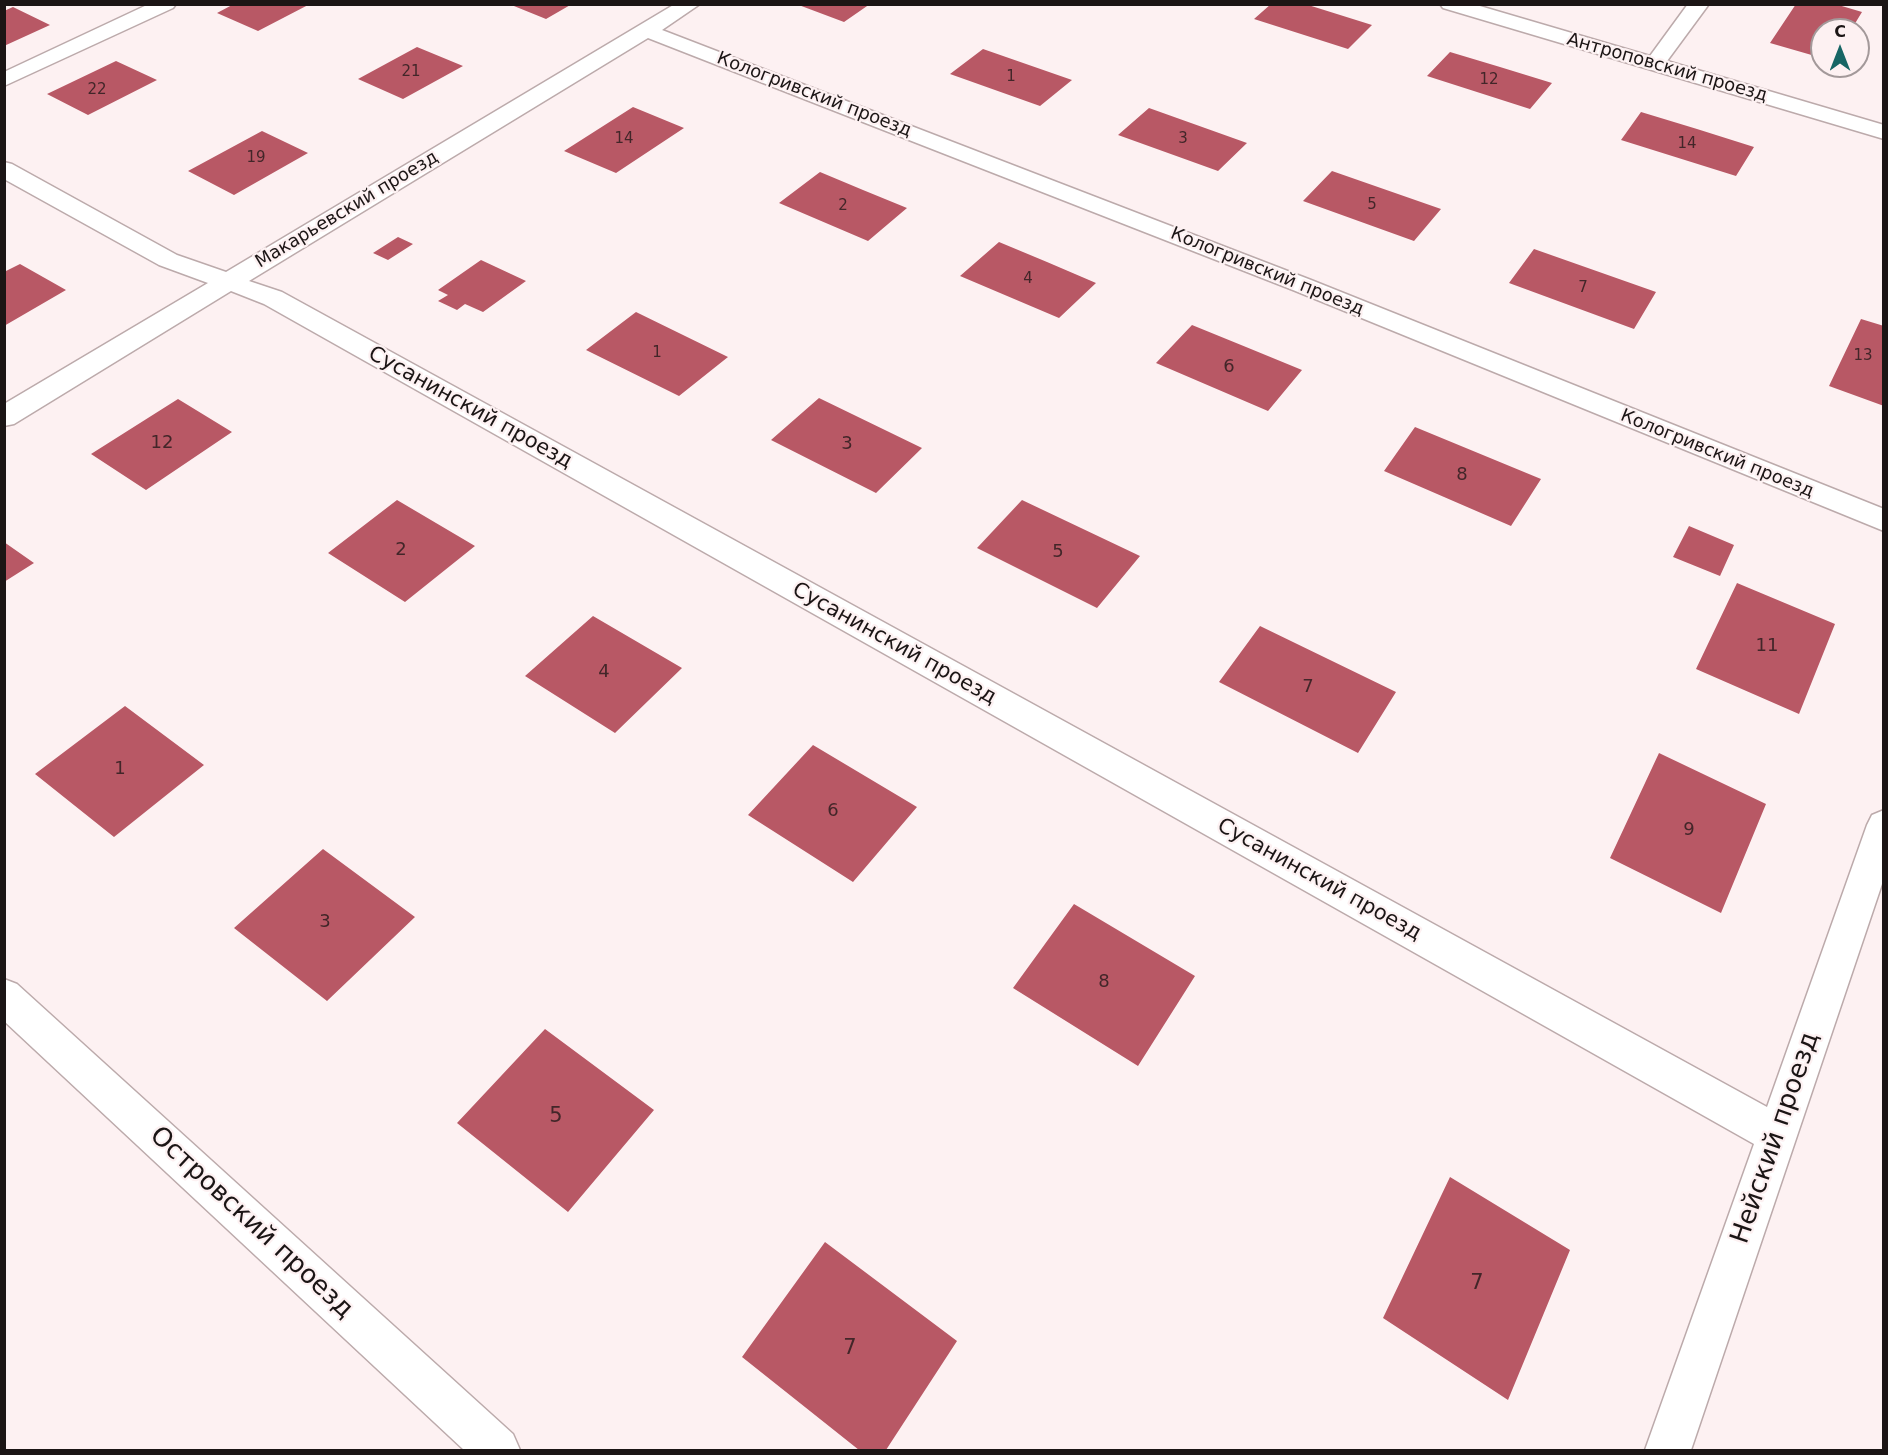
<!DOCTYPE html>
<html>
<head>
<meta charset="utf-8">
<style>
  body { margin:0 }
  #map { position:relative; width:1888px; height:1455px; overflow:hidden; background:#fdf1f2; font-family:"DejaVu Sans",sans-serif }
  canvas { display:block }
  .frame { position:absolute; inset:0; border:6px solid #1b1515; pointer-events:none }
  .north { position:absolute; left:1810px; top:18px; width:60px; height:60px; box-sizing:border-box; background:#fdf1f2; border:2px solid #a3999a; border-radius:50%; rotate:0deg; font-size:16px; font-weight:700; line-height:24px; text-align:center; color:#1b1515 }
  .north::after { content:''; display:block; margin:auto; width:21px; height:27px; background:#176665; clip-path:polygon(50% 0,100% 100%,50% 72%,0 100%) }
</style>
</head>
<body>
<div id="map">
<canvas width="1888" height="1455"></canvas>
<div class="frame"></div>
<div class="north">С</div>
</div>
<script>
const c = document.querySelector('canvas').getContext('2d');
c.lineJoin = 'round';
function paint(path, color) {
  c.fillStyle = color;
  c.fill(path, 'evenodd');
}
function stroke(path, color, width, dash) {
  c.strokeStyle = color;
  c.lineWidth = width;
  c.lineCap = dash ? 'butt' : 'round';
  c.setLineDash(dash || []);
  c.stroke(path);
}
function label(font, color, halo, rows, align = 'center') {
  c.font = font + ' "DejaVu Sans",sans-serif';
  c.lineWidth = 4.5;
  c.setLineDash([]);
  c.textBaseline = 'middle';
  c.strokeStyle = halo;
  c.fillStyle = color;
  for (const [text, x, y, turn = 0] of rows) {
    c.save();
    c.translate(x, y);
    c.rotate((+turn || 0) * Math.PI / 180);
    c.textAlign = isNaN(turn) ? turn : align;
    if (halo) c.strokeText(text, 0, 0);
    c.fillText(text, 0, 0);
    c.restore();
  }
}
paint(new Path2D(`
  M234,4H310L258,31L217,13Z
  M509,4H572L546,19Z
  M796,4H870L844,22Z
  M1271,4H1305L1372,25L1348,49L1254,19Z
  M1796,4H1835L1862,12L1851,30H1822V58L1770,43Z
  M13,7L50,25L4,46V11Z
  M417,47L463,66L403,99L358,79Z
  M983,49L1072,80L1040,106L950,74Z
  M1450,52L1500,67L1552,83L1530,109L1427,76Z
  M116,61L157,80L88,115L47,94Z
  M633,107L684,128L616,173L564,151Z
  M1149,108L1247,143L1218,171L1118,135Z
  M1641,112L1697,129L1754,147L1736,176L1621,140Z
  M262,131L308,153L234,195L188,171Z
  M1332,171L1441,209L1414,241L1303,201Z
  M820,172L863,190L907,208L868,241L779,203Z
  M398,237L413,244L388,260L373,253Z
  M999,242L1047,262L1096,283L1059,318L960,276Z
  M1534,249L1656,292L1634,329L1509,283Z
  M481,260L526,281L483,312L465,304L457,310L438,301L448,295L438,290Z
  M20,264L66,290L4,326V272Z
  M636,312L728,357L679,396L586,350Z
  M1861,319L1884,326V406L1829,386Z
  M1192,325L1246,347L1302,370L1268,411L1156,363Z
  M819,398L922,448L876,493L771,440Z
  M178,399L232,432L146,490L91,454Z
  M1415,427L1541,479L1511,526L1384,471Z
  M397,500L475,546L405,602L328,553Z
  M1022,500L1140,556L1097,608L977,548Z
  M1689,526L1734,545L1720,576L1673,557Z
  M4,542L34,563L4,582Z
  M1737,583L1835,624L1799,714L1696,669Z
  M593,616L682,668L615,733L525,676Z
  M1260,626L1396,692L1358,753L1219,682Z
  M125,706L204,765L114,837L35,774Z
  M813,745L917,807L853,882L748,815Z
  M1659,753L1766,804L1721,913L1610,858Z
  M323,849L415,917L327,1001L234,928Z
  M1074,904L1195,976L1138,1066L1013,988Z
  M545,1029L654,1110L568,1212L457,1123Z
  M1450,1177L1570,1250L1508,1400L1383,1318Z
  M825,1242L957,1341L886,1450H859L742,1357Z`), '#b85865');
const minor = new Path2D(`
  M149,4H176L173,8L4,86V72Z
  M675,4H700L662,30L1311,280L1884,509V531L1293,290L648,38L249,281L282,292L1767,1107L1867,825L1872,815L1884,810V878L1691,1450H1645L1754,1144L264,304L231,291L14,424L4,426V404L208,283L159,265L4,179V162L12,164L177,255L226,272Z
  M1440,4H1473L1650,56L1688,4H1709L1667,61L1884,125V139L1443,8Z
  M4,979L17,984L513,1434L520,1450H464L4,1021Z`);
stroke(minor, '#bcaaab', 3);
paint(minor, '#fff');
label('15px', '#422629', null, [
  ["21",411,72],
  ["1",1011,77],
  ["12",1489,80],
  ["22",97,90],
  ["14",624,139],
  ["3",1183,139],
  ["14",1687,144],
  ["19",256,158],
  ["5",1372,205],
  ["2",843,206],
  ["4",1028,279],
  ["7",1583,288],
  ["1",657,353],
  ["13",1863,356]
]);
label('18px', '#1b1515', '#fdf1f2', [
  ["Антроповский проезд",1667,68,16],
  ["Кологривский проезд",814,95,21],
  ["Макарьевский проезд",347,210,-31],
  ["Кологривский проезд",1267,272,22],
  ["Кологривский проезд",1717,454,22]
]);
label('18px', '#422629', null, [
  ["6",1229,367],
  ["12",162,443],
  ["3",847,444],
  ["8",1462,475],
  ["2",401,550],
  ["5",1058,552],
  ["11",1767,646],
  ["4",604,672],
  ["7",1308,687],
  ["1",120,769],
  ["6",833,811],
  ["9",1689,830],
  ["3",325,922],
  ["8",1104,982]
]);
label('21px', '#1b1515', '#fdf1f2', [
  ["Сусанинский проезд",470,408,29],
  ["Сусанинский проезд",894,644,29],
  ["Сусанинский проезд",1319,880,29]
]);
label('21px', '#422629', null, [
  ["5",556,1117],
  ["7",1477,1284],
  ["7",850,1349]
]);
label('26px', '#1b1515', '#fdf1f2', [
  ["Нейский проезд",1776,1138,-71],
  ["Островский проезд",251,1223,43]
]);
</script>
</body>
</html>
